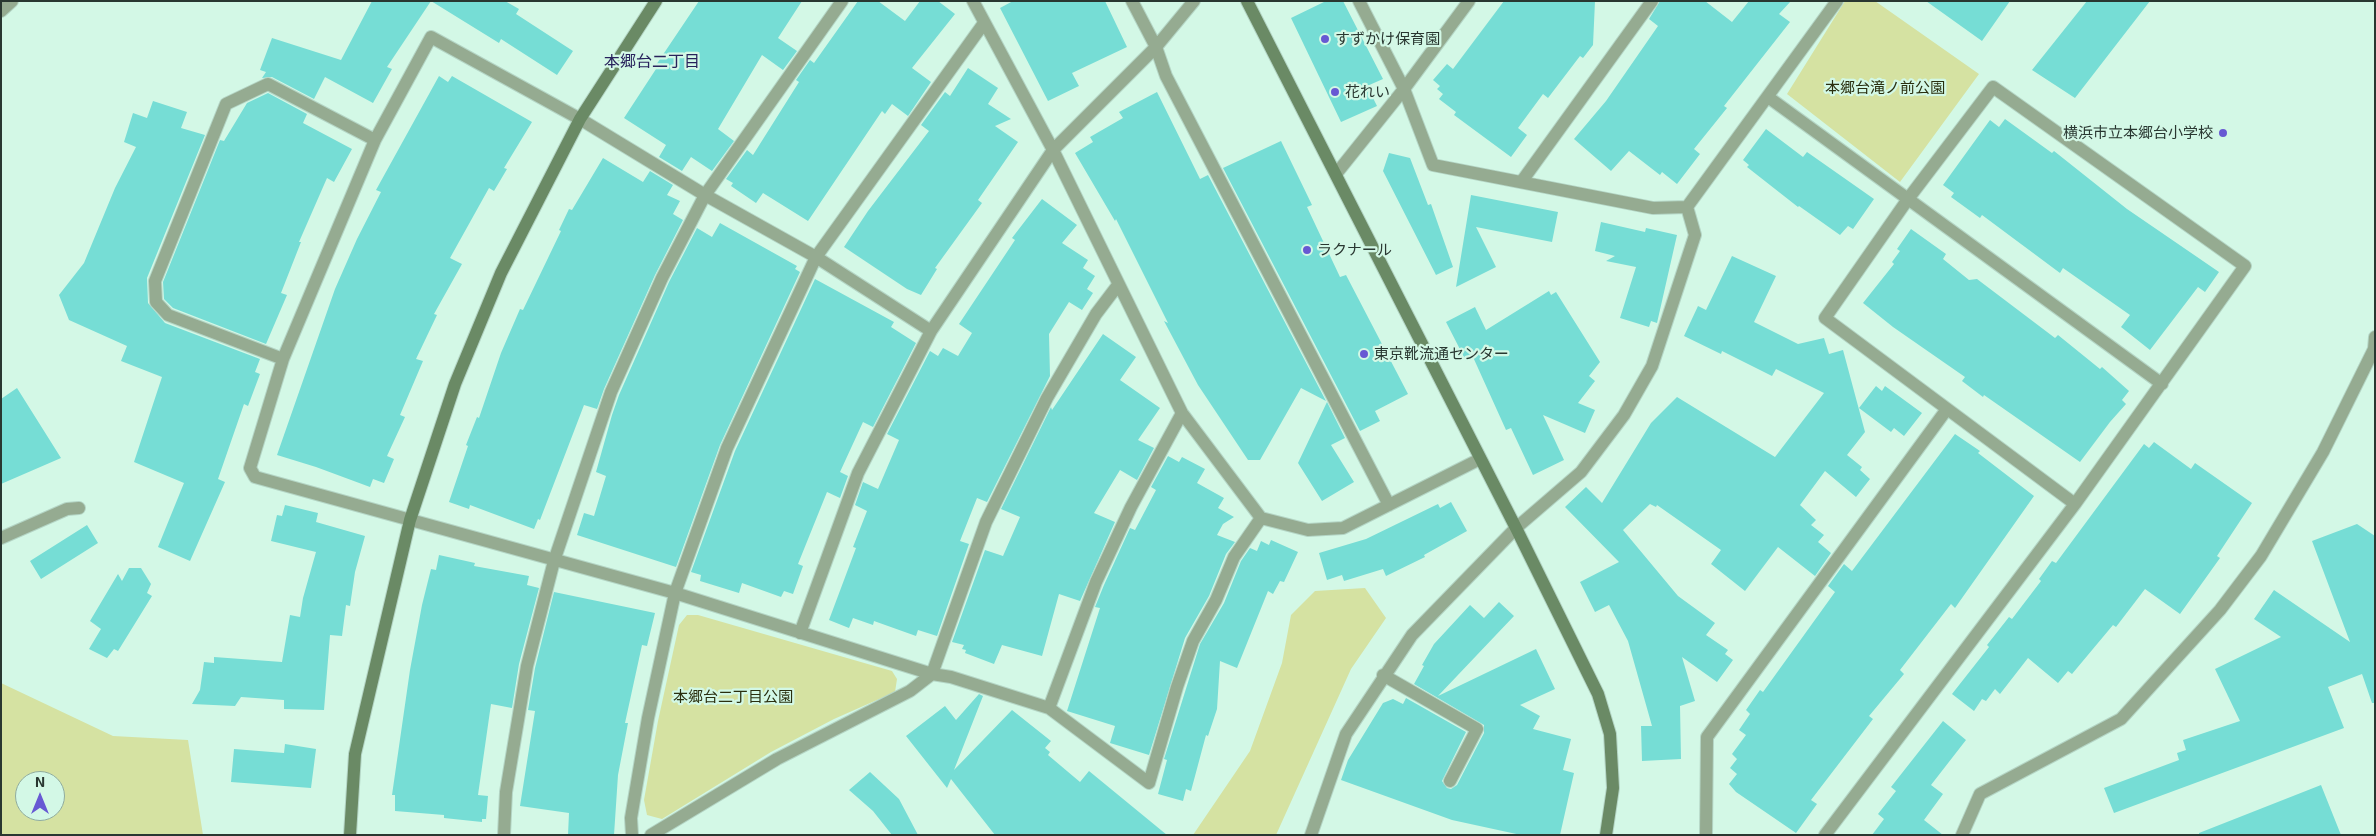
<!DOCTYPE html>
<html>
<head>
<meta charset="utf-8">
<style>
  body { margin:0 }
  #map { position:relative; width:2376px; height:836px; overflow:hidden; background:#d3f8e6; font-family:"Exo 2",sans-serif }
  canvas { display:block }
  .frame { position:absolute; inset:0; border:2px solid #293731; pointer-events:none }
  .north { position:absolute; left:15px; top:771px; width:50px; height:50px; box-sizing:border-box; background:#d3f8e6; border:1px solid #8fab9e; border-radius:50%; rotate:0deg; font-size:14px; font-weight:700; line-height:20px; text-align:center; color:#293731 }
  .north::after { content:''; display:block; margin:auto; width:18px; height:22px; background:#6759d3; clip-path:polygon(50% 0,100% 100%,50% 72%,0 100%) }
</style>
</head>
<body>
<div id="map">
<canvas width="2376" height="836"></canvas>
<div class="frame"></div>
<div class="north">N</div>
</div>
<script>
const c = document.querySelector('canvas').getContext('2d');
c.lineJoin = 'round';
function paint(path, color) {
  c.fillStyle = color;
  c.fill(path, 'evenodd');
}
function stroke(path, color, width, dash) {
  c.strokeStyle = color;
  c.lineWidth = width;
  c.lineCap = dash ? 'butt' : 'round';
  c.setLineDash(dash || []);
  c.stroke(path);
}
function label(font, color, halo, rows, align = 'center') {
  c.font = font + ' "Exo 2","Noto Sans JP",sans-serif';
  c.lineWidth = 4.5;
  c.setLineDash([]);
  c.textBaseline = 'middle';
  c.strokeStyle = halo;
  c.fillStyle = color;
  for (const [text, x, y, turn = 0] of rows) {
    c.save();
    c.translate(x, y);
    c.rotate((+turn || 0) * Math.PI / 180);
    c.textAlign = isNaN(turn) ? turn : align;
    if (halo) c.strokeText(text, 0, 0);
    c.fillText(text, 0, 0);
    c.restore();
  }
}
paint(new Path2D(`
  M1845,1H1875L1979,74L1900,182L1787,94Z
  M1365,588L1386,618L1351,669L1276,835H1193L1250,751L1282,663L1291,615L1315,591Z
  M687,615H698L892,671L897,679L895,692L834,719L771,752L662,819L647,815L644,800L658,721L679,625Z
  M1,683L113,736L188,740L203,835H1ZM25,781H55V811H25Z`), '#d5e2a2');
paint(new Path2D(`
  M372,1H431L387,67L392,69L373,103L325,77L314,99L272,77L262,78L266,72L260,70L272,38L341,60Z
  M431,1H505L519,9L516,14L573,51L557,75L501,39L499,43Z
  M699,1H802L778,38L797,51L783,70L762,55L718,129L734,141L712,171L691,157L682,171L659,157L666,145L624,118L656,69L654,68Z
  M858,1H878L905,21L920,1H938L955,14L912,68L931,82L908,116L892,104L885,114L882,111L808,221L763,193L756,203L731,186L733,183L726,179L747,150L753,155L799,82L796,80L810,60L814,63Z
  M1013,1H1105L1127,47L1072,73L1079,86L1048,101L1000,8Z
  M1326,1H1343L1383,79L1367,86L1377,106L1341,122L1291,18Z
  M1504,1H1595L1593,45L1583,58L1580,56L1548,98L1543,94L1518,128L1527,135L1511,157L1454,115L1456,112L1439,99L1443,94L1437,89L1440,86L1433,80L1447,64L1453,69Z
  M1660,1H1705L1732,22L1749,1H1791L1779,14L1790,22L1724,106L1727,108L1694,149L1700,154L1677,184L1662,172L1660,175L1629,151L1611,171L1574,139L1606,101L1658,26L1649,19Z
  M1926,1H2010L1982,41Z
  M2087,1H2150L2075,98L2032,70Z
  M968,68L998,88L988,104L1011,119L995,126L1018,142L978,200L982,203L935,268L937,269L921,295L907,289L844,247L868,211L929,131L921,125L945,92L950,96Z
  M439,76L448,82L452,76L532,122L504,168L507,169L494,191L489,188L450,258L462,264L434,314L437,315L416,359L423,361L400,415L405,417L387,456L394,459L384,483L373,479L370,487L316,467L277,455L335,289L357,239L381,192L376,190Z
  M1157,92L1200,179L1208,175L1326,401L1301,388L1260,460H1248L1198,385L1164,321L1168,323L1116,219L1115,221L1075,153L1093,142L1090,137L1123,118L1119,112Z
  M268,93L307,114L303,123L352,149L334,182L327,178L299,242H301L281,293L287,295L266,344L173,308L164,299L163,282L220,140L224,141L247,103Z
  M153,101L187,112L181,128L205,135L147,278L148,303L165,323L260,359L255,372L260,374L248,406L244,404L218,479L225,482L190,561L158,547L184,483L134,462L162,377L121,361L127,346L69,320L59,295L84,263L115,188L136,147L124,142L133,113L147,118Z
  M2005,119L2052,153L2054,151L2127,209L2219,272L2205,292L2198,287L2150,350L2121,327L2130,315L2063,268L2060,273L1982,215L1980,218L1951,197L1954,193L1943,185L1990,120L1999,127Z
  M1766,129L1803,157L1807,152L1874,199L1853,229L1848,226L1840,235L1799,206L1798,207L1747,167L1749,165L1743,160Z
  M1281,141L1312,205L1307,207L1340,277L1346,275L1408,394L1375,411L1380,421L1360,431L1223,168Z
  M1389,153L1410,158L1428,205L1431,204L1453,267L1436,275L1383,171Z
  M603,158L643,182L650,171L673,185L667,195L680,201L673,214L683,220L655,275L604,389L597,409L584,405L540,520L538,519L534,529L470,505L469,509L449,502L468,446L466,445L477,417L479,418L501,353L520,309L523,310L561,231L559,230L569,209L572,210Z
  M1471,195L1558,212L1552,242L1476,227L1496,267L1456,287Z
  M1042,199L1077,225L1062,243L1088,260L1083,268L1095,276L1087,289L1093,293L1082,310L1069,302L1049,334L1050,376L987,502L977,498L960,541L969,544L937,636L918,630L916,636L874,621L873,625L853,618L849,628L829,620L856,548L853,547L867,511L855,505L863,482L878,489L899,440L887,434L930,351L938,356L943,348L958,356L972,333L959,324L1015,240L1012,238Z
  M1601,222L1645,232L1646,228L1677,235L1657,323L1651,321L1649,327L1620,318L1636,267L1606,261L1615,256L1595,251Z
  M720,223L797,266L795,269L800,272L720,445L676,567L577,535L584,513L594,516L606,476L596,472L612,415L619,395L669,282L697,228L712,237Z
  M1911,229L1946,254L1943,259L1969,280L1977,279L2055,338L2058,335L2100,369L2102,367L2129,391L2122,400L2126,404L2110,422L2080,462L1984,395L1983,397L1962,381L1965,377L1893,327L1863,303L1894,264L1892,262L1900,251L1897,249Z
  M1732,256L1776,276L1754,322L1798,344L1824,338L1829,354L1843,350L1865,432L1847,455L1862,467L1860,470L1870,479L1856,497L1825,471L1800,505L1816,520L1811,525L1824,535L1818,542L1831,553L1815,576L1778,547L1745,591L1711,564L1721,550L1657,505L1656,507L1650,504L1623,530L1678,596L1715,623L1706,635L1728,650L1725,654L1733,660L1717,682L1682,657L1695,701L1680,706L1681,759L1642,761L1641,726H1652L1628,641L1609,605L1595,612L1580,582L1619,562L1565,507L1586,487L1602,503L1651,423L1677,397L1775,457L1824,393L1776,369L1772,376L1722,351L1721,354L1684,336L1698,306L1706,310Z
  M815,279L894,322L891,327L916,343L873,427L863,422L840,472L848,476L840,498L827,492L798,564L803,566L793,594L784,591L781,597L742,583L739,593L700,581L701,575L691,572L735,451Z
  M1549,291L1551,295L1556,292L1600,362L1589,376L1595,381L1578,403L1595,410L1585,433L1543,415L1564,460L1533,475L1511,428L1506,430L1473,357L1466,361L1446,322L1475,307L1486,330Z
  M1103,334L1136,357L1120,380L1160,408L1138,440L1154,448L1137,480L1120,470L1094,513L1115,522L1080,601L1059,594L1042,656L1002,645L994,664L965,653L966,650L962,649L964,645L952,642L985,550L1003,556L1020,517L1001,509L1051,407L1052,410Z
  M1876,386L1882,391L1885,386L1922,413L1904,436L1894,428L1891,432L1859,408Z
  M17,388L61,458L1,484V399Z
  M1327,402L1345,438L1331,445L1354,482L1322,501L1298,463Z
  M1955,434L1980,451L1978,453L2034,496L1955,608L1951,604L1900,670L1904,674L1869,716L1873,719L1811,800L1817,804L1796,833L1736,792L1729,784L1737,774L1730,768L1737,759L1732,754L1746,735L1739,730L1750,714L1746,710L1760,690L1763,692L1835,592L1828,586L1844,564L1852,571Z
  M2154,442L2191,469L2195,463L2252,503L2217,556L2220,558L2180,614L2145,589L2116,627L2113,625L2072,674L2068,671L2058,683L2028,658L2000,694L1995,689L1986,701L1982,699L1974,711L1952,694L1989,647L1987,645L2009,617L2012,619L2041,581L2039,579L2052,561L2056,563L2144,444L2149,448Z
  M1168,456L1179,462L1182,457L1205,469L1197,483L1224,498L1218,508L1234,517L1223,524L1217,535L1235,542L1226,554L1209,596L1185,638L1149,755L1110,743L1115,726L1067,711L1100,608L1095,607L1104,585L1130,528L1135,530L1156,490L1151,487Z
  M1451,502L1467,531L1424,555L1425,557L1386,576L1383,569L1344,581L1342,575L1327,580L1319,553L1366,539L1438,504L1440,508Z
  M285,505L318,513L316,522L365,536L355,572L350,606L346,605L342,636L330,635L324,710L284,709V700L241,697L235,706L192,704L200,690L204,662L214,663V657L282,662L290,615L300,617L303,598L316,552L271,541L277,515L282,516Z
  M2357,524L2375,536V703H2372L2362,674L2328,687L2344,728L2114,813L2104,788L2179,760L2177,753L2186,750L2183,740L2240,721L2215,669L2281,637L2254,619L2274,590L2350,642L2312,541Z
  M87,525L98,543L41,579L30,561Z
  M1271,540L1298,552L1284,582L1280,581L1273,594L1268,591L1237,668L1220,661L1217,709L1208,736L1206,735L1191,791L1186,789L1183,801L1158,794L1167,760L1164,759L1200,644L1224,603L1241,561L1250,548L1257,551L1261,541L1269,545Z
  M439,555L475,563L474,566L529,576L527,585L539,588L519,664L512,708L491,704L478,795L488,796L486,819H482V822L444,818V815L395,811V795H392L410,670L422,605L431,569L436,570Z
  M129,568H141L151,584L147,593L152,596L118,651L114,649L107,658L89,649L101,629L90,621L118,574L122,581Z
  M554,592L655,613L647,646L642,645L625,723H628L618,775L614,835H568L569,813L520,806L535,711L528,710L535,668Z
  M1499,602L1514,616L1438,696L1536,649L1555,689L1520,705L1540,716L1533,729L1571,739L1563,770L1574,773L1560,835H1521L1452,820L1341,780L1348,760L1383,703L1393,699L1403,704L1406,698L1466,732L1442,781L1447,788L1451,789L1457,785L1484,733V725L1414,684L1424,666L1422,665L1434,644L1470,605L1484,618Z
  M979,694L983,696L954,770L1012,710L1051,741L1045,748L1050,752L1048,755L1080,782L1089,771L1167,835H995L951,779L947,788L906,736L945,706L956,720Z
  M1943,721L1966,740L1931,785L1943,794L1924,820L1943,835H1872L1884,819L1878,814L1896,791L1891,787Z
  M285,744L316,749L311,788L231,782L234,749L284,753Z
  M870,772L899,799L918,835H892L873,811L849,790Z
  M2321,785L2341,835H2199V833Z`), '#76ddd5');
const street = new Path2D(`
  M973,1L1053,150L1182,413L1261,518L1308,530L1343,528L1480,459
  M1132,1L1156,47L1166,76L1389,505
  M1359,1L1404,89L1433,165L1653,208L1687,207L1837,1
  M1,11L12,1
  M1768,97L2162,384
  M375,140L268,84L226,104L155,281L156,302L168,315L283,359L250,468L255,477L675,593L932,674L951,677L1049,708L1149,783L1177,687L1193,641L1216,600L1234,557L1261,518
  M1336,174L1404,89L1469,1
  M1522,181L1652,1
  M283,359L375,140L431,37L580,119L705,195L816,257L931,331
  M1,538L67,509L79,508
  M800,633L858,473L931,331L1053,150L1156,47L1194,1
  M1383,675L1477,729L1450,781
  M1049,708L1096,582L1131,507L1182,413
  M504,835L506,792L527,666L554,561L611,392L662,278L705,195L842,1
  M632,835L631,818L648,718L675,593L727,448L816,257L984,23
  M651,835L777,759L910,691L932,674L986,522L1047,398L1096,314L1118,285
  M1311,835L1346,734L1412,635L1516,528L1581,472L1624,415L1652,366L1695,235L1687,207
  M1706,835L1707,737L1947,409
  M1825,835L2075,504L2245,266L1993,87L1908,199L1825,318L2075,504
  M1962,835L1980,794L2121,719L2220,610L2261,556L2323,452L2374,349L2375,337`);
const secondary = new Path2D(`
  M1247,1L1516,528L1598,694L1610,734L1613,788L1606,835
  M350,835L355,754L410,520L455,384L501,273L580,119L656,1`);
stroke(street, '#b4d5c5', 14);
stroke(secondary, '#b4d5c5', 14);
stroke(street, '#95ab91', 12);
stroke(secondary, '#6a8a65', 12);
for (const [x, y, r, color] of [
  [1325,39,5,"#6759d3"],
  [1335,92,5,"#6759d3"],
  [2223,133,5,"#6759d3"],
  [1307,250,5,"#6759d3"],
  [1364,354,5,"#6759d3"]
]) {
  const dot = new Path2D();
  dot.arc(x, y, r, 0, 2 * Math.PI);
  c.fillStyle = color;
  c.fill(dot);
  stroke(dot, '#d3f8e6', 2);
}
label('15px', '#293731', '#d3f8e6', [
  ["すずかけ保育園",1335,39],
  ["花れい",1345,92],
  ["横浜市立本郷台小学校",2213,133,"right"],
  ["ラクナール",1317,250],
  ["東京靴流通センター",1374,354]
], 'left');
label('15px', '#2a2f0f', '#d3f8e6', [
  ["本郷台滝ノ前公園",1885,88],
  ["本郷台二丁目公園",733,697]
]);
label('16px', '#28225c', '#d3f8e6', [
  ["本郷台二丁目",652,62]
]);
</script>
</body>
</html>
